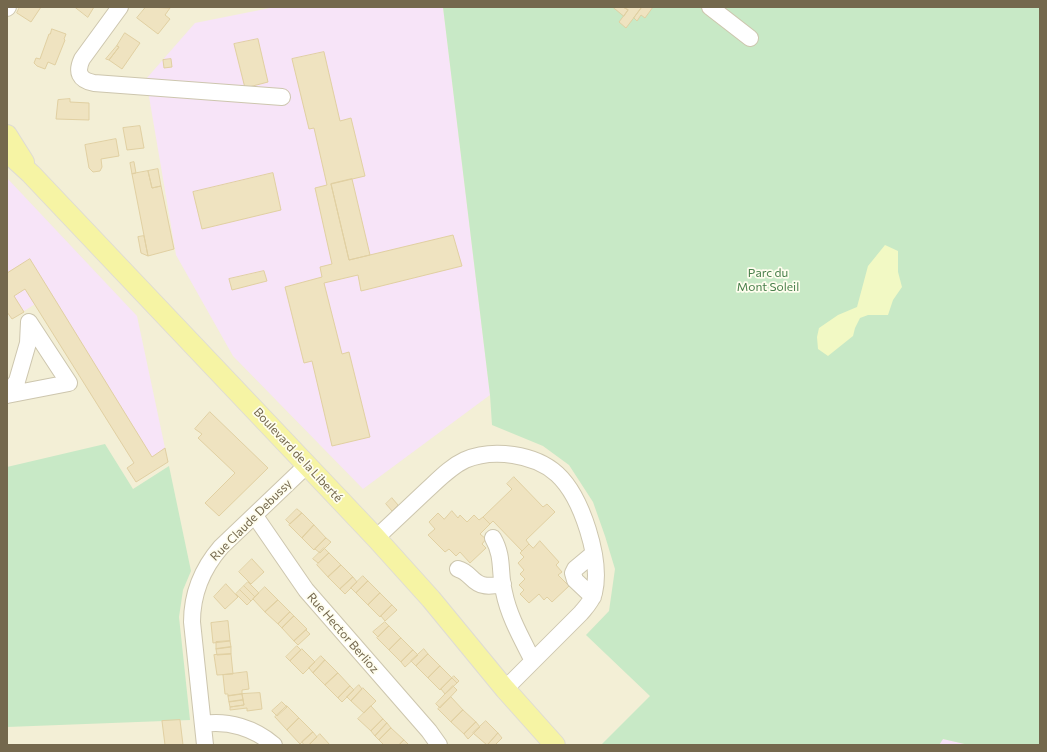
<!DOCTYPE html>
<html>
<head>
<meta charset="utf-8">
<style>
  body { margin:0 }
  #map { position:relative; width:1047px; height:752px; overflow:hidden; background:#fbfae7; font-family:Commissioner,sans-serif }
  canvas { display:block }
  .frame { position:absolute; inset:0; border:8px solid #74684d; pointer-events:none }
</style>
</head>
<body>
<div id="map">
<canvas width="1047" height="752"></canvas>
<div class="frame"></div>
</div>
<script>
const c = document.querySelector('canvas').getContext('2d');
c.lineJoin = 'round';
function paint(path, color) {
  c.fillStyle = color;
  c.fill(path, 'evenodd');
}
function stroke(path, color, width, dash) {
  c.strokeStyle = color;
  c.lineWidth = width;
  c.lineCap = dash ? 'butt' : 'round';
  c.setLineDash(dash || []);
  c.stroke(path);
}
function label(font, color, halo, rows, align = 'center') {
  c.font = font + ' Commissioner,sans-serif';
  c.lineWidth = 3.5;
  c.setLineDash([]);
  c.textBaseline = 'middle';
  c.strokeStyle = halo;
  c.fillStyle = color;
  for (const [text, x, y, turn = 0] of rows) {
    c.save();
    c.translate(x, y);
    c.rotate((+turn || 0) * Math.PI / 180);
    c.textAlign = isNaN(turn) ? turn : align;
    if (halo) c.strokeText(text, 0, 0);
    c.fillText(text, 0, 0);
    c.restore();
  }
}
paint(new Path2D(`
  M7,7H1040V745H7Z`), '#f3efd6');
paint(new Path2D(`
  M275,7H443L490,395L363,489L233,356L176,255L146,79L195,23Z
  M7,178L137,316L168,462L136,482L127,468L134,463L35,304L12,319L7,312Z
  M943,739L969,745H939Z`), '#f7e4f8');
paint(new Path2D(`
  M443,7H1040V745H969L943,739L939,745H601L650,696L586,635L609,611L615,569L605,536L593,502L569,465L543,446L492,425L490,395Z
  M105,444L133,489L169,466L191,571L183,590L179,617L190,720L7,727V467Z`), '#c8e9c6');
paint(new Path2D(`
  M885,245L898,251V272L902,287L893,300L888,315H868L860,318L855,328L853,336L828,356L818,349L817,337L819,328L838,315L857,307L868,266Z`), '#f2f9c4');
const building = new Path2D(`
  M20,7H41L31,22L17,13Z
  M75,7H94L88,17Z
  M146,7L170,8L165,15L170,19L158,34L137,18Z
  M613,7H623L628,10L624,16Z
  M623,7H642L626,28L619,22L628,10Z
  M642,7H653L645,18L641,15L637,21L634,18Z
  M52,29L66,34L64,39L65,40L55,65L48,62L45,69L37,66L34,63L36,58L40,59L49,34H50Z
  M125,33L140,43L122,69L109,60L119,47L117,46Z
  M258,39L268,82L245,88L234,44Z
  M117,46L119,47L109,60L106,59Z
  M324,52L340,121L351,118L365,176L331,184L349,260L453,235L462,266L361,291L358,275L324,283L342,354L349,352L370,437L332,446L312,361L304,363L285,287L322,277L320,267L332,264L315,188L327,185L314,128L309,129L292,59Z
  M171,59L172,67L164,68L163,60Z
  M70,99V102L89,103V120L56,119L58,100Z
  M140,126L144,148L127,150L123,128Z
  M116,139L119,156L101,159L102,167L100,171L93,172L89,168L85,145Z
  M134,162L136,173L132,174L130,163Z
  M158,169L161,186L152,188L148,171Z
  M148,171L152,188L161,186L174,249L148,256L132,174Z
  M273,173L281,210L202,229L193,192Z
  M352,179L370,255L349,260L331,184Z
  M144,236L148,256L141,253L138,237Z
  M30,259L152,457L165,448L168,462L136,482L127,468L134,463L25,289L14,296L24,312L12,319L7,312V271L8,272Z
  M264,271L267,281L232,290L229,279Z
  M210,412L268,468L219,516L205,503L235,473L198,438L202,434L195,429Z
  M514,477L543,507L547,504L555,512L526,540L529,544L522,551L493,521L490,524L483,517L512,489L507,484Z
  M392,498L398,505L392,511L386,504Z
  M297,509L302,513L290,524L286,520Z
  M452,511L458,518L460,515L467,522L474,515L479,520L483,517L490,524L480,534L486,539L482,544L486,548L470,563L460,552L456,556L449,549L445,552L428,535L435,529L429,522L438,513L444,519Z
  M302,513L314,525L302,538L289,525Z
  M314,525L326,538L314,550L302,538Z
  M326,538L331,542L320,553L315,549Z
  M540,541L559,562L556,565L562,572L558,575L569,586L552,602L547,597L544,600L539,594L529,603L520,594L524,590L519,585L525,579L520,574L524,570L518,563L524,557L520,553L529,544L533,548Z
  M324,548L329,553L318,563L313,559Z
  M329,553L341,565L328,577L317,565Z
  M252,559L264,572L251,584L239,572Z
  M341,565L353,577L340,589L328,577Z
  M363,576L368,581L356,593L351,588Z
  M353,577L357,582L345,594L340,589Z
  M368,581L380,593L368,605L356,593Z
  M248,582L259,593L255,597L244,586Z
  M226,584L238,597L225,609L214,597Z
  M244,586L255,597L251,601L240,590Z
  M265,587L278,600L265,612L253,599Z
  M240,590L251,601L247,605L236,594Z
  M380,593L392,605L380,617L368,605Z
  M278,600L290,612L278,624L265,612Z
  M392,605L397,610L385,621L381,616Z
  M290,612L294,616L282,628L278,624Z
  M294,616L307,629L294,641L282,628Z
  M228,621L230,641L213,643L211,623Z
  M385,622L389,626L378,637L373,632Z
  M389,626L401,638L389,650L377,638Z
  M306,630L310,634L298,645L294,641Z
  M401,638L413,650L401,662L389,650Z
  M230,641L231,647L216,649V642Z
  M297,646L301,650L290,661L286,657Z
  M231,647V654L217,655L216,649Z
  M302,649L315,662L303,674L290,661Z
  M424,649L428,654L416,666L411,661Z
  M413,650L418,655L405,667L401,662Z
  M231,654L233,674L217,675L214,655Z
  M428,654L440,666L428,678L416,666Z
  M321,656L325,660L313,673L309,668Z
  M325,660L338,673L325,685L313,673Z
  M440,666L452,678L440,690L428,678Z
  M247,672L249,689L242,690V694L228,696V694H225L223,675Z
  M338,673L350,686L338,698L325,685Z
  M454,676L459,681L457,683L452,678Z
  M452,678L457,683L445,694L441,689Z
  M359,685L362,689L351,701L347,697Z
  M350,686L354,690L342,702L338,698Z
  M453,686L457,690L440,708L436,704Z
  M363,688L376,701L364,713L351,701Z
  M260,693L262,709L247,711V708L230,710V707L244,705L242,694Z
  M242,694L243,700L229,702L228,696Z
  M451,697L463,710L451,722L438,709Z
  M243,700L244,705L230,707L229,702Z
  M282,702L287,707L277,716L272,711Z
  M287,706L299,718L287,730L275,717Z
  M371,706L383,719L371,731L358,719Z
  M463,710L476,722L464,734L451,722Z
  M299,718L313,732L300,744L287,730Z
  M383,719L387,723L375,736L371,731Z
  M180,720L183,745H165L162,721Z
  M486,721L498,733L487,745L473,733Z
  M476,722L480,727L468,739L464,734Z
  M387,723L391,728L379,740L375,736Z
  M391,728L404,740L399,745H384L379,740Z
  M313,732L317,737L309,745H304L302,742Z
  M498,733L502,738L495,745H488Z
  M320,734L330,745H309Z
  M404,740L409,745H399Z`);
paint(building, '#efe3c0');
stroke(building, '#e1d0a2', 1);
const minor = new Path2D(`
  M120,7L82,59C76,72 79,80 94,83L282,97
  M710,7L750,38
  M7,8L8,7
  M7,395L69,383L29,322L28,343L17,381L7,395
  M255,516L306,590L429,731L439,745
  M376,538C393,522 410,506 427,490C439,479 450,467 465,460C493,448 535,454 557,474C582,497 602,560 594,593C592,601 586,607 581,613L505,689
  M493,538C504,557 499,573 504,592C509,617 522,639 533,661
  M458,569C470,572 472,583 483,585C489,587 497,585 503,584
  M593,597L575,580L573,573L575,569L593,554
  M203,724C228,720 254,728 274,745
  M205,745L192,622C192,593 202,569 221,547L307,465`);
const major = new Path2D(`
  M7,135L24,162
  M7,152L31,174L376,538L431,599L505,689L555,745`);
stroke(minor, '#cdc6ae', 18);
stroke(major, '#dedbd4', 22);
stroke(minor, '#fff', 16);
stroke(major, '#f6f4a4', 20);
label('12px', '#487f4b', '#fefdee', [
  ["Parc du",768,273],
  ["Mont Soleil",768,287]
]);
label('12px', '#74684d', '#fefdee', [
  ["Boulevard de la Liberté",298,455,47],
  ["Rue Claude Debussy",251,520,-45],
  ["Rue Hector Berlioz",343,633,49]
]);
</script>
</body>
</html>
